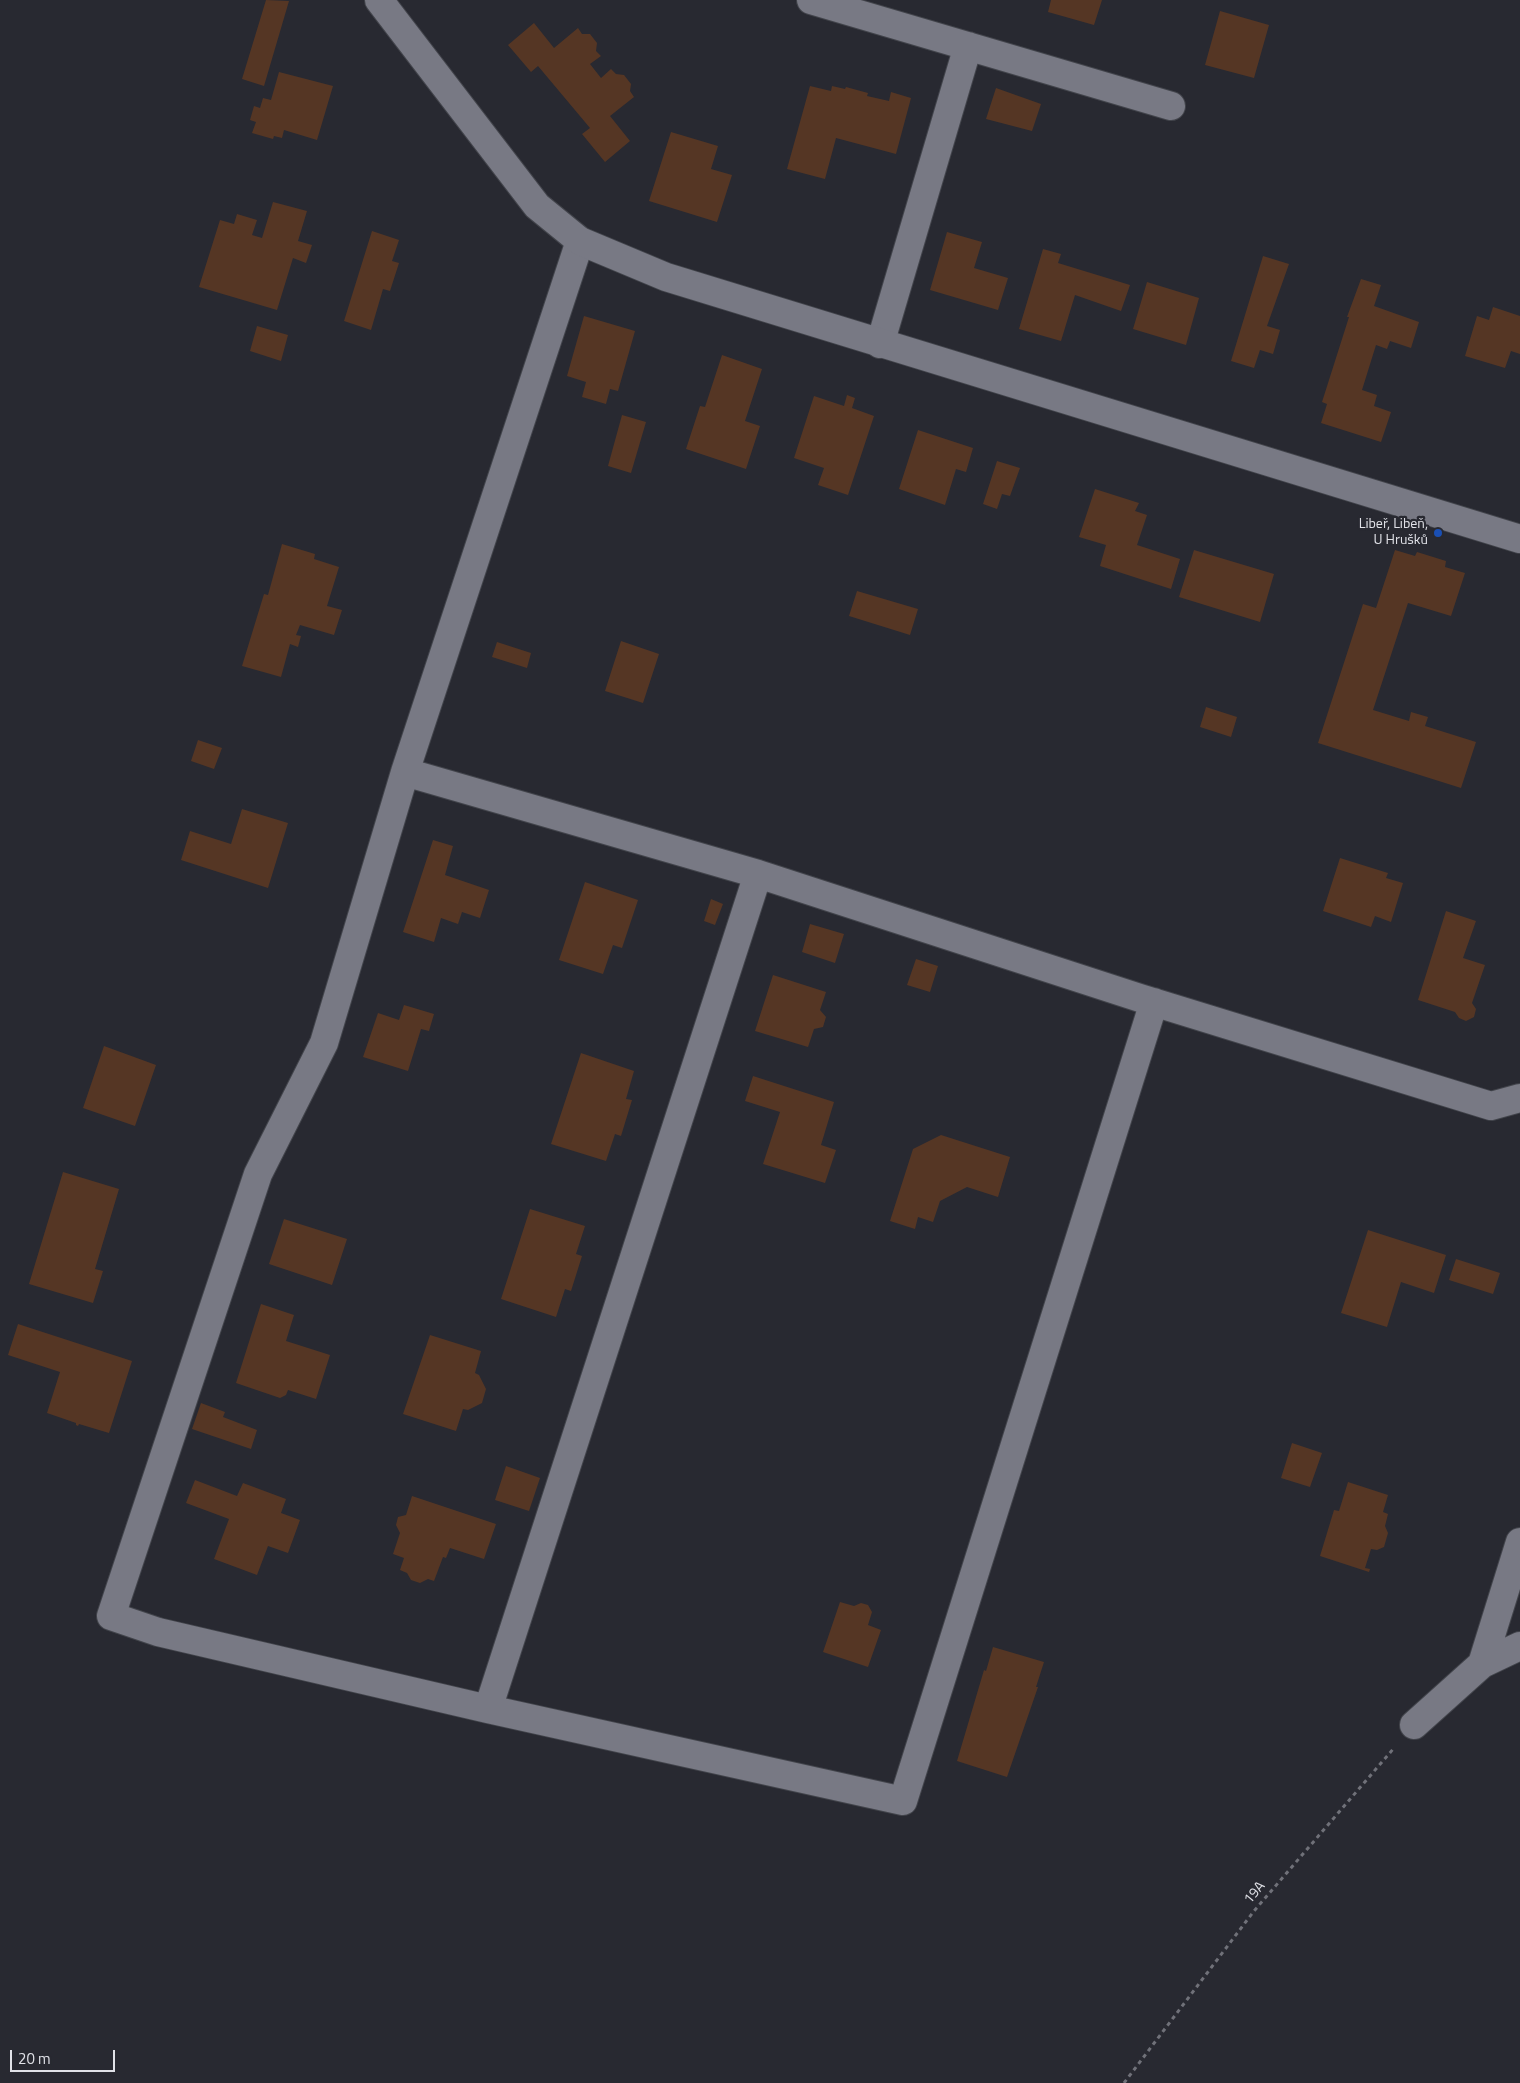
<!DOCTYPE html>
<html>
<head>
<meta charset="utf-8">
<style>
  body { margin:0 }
  #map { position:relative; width:1520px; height:2083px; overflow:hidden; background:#282931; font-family:"Titillium Web",sans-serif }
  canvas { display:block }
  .scale { position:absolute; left:10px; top:2050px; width:105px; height:22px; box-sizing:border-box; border:2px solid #e1e2e8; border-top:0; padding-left:6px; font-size:15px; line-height:18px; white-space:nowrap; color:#e1e2e8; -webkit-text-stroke:4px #282931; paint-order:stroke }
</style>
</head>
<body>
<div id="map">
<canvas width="1520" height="2083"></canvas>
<div class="scale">20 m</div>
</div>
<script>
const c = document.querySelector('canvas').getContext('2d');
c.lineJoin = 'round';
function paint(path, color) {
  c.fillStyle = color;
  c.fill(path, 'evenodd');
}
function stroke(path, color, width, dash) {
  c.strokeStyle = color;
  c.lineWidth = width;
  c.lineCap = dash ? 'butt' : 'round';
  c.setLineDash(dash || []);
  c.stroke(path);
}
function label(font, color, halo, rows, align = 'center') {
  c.font = font + ' "Titillium Web",sans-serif';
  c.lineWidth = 4.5;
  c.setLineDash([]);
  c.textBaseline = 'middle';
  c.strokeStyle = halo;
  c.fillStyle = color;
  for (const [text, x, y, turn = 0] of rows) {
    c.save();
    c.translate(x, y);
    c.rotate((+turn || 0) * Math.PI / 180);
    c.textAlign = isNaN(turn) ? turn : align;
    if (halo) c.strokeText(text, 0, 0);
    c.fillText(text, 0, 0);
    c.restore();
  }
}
paint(new Path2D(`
  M266,0L289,1L264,86L242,79Z
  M1051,0H1102L1094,25L1048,12Z
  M1220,11L1269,25L1254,78L1205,65Z
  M534,23L554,48L578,28L582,34H590L597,43L596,51L601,56L590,64L601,78L611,69L616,74L624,75L631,84L630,91L634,97L610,116L630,141L605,162L582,134L590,128L538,66L531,72L508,45Z
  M279,72L333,86L317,140L284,130L282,138L274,136L273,139L252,133L256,122L250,120L254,106L260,108L263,98L271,100Z
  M810,86L831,91L832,86L845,89L846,87L868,93L867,96L889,101L891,92L911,98L896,154L836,138L825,179L787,169Z
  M996,88L1041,104L1032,131L986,119Z
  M671,132L718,146L711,169L732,175L717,222L649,201Z
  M273,202L307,211L298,241L312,245L306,263L293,258L277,310L199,287L220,220L234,224L237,214L257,220L252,235L262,238Z
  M372,231L399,240L392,261L399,263L390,291L383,289L371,330L344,321Z
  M947,232L982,242L974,268L1008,278L998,310L930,290Z
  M1043,249L1061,254L1058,263L1130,285L1121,311L1075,295L1061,341L1019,329Z
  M1263,256L1289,264L1267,326L1280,330L1273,354L1260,350L1254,368L1231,361Z
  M1361,279L1381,285L1374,306L1419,322L1411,348L1390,341L1387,349L1376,345L1362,390L1377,395L1374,406L1391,412L1381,442L1321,423L1327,404L1322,402L1349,317H1347Z
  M1147,282L1199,298L1186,345L1133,329Z
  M1493,307L1520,316V354L1511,351L1505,368L1465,356L1477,316L1489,320Z
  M584,316L635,331L618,391L610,389L606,404L582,397L586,382L567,376Z
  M257,326L288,335L281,361L250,351Z
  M722,355L762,369L745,421L760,426L746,469L686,449L700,406L705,407Z
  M847,395L855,398L852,408L874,416L848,495L818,485L824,468L794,458L814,396L844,406Z
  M622,415L646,422L631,473L608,466Z
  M918,430L973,448L966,472L956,469L945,505L899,489Z
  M997,461L1020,468L1010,496L1002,494L997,509L983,504Z
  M1095,489L1139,503L1135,511L1147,515L1137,545L1180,559L1171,589L1100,566L1106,545L1079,537Z
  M282,544L315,554L314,559L339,567L327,606L342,610L334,635L300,625L296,635L301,636L298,647L290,644L281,677L242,666L264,594L268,595Z
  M1194,550L1274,574L1260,622L1179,597Z
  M1395,550L1415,556L1417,552L1446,561L1445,567L1465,573L1451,616L1408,603L1373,710L1409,721L1411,712L1428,717L1425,726L1476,742L1461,788L1318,743L1363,604L1376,608Z
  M857,591L918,609L910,635L849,616Z
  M621,641L659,654L643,703L605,691Z
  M497,642L531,653L527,668L492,657Z
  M1206,707L1237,717L1231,737L1200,727Z
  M198,740L222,748L214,769L191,761Z
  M242,809L288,823L268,888L181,860L190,831L231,844Z
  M433,840L453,846L445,875L489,890L480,918L462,912L458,924L441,918L434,942L403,932Z
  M1340,858L1388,873L1386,878L1403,883L1391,922L1375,916L1371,927L1323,911Z
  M585,882L638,900L622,948L613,945L603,974L559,960Z
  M711,899L723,904L715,925L704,921Z
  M1446,911L1476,921L1463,958L1485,965L1472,1003L1476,1009L1474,1017L1466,1021L1459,1018L1455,1012L1418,1000Z
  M810,924L844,934L835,963L802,952Z
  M916,959L938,966L930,992L907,985Z
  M773,975L826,992L820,1010L826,1017L823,1027L814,1029L808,1047L755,1031Z
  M404,1005L434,1014L429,1031L421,1029L408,1071L363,1057L378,1013L399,1020Z
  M104,1046L156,1065L135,1126L83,1108Z
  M581,1053L634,1071L626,1099L632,1100L621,1136L615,1134L606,1161L551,1144Z
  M753,1076L834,1102L821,1145L836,1150L825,1183L763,1164L780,1112L745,1101Z
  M941,1135L1010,1157L998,1197L967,1187L940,1201L933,1222L918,1217L915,1229L890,1221L913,1149Z
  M63,1172L119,1189L95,1269L103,1271L93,1303L29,1284Z
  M530,1209L585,1226L576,1254L582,1256L571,1291L565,1289L556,1317L501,1299Z
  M284,1219L347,1239L332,1285L269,1264Z
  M1368,1230L1446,1255L1434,1293L1401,1282L1387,1327L1341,1313Z
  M1456,1259L1500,1273L1493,1294L1449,1280Z
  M261,1304L294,1315L286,1341L330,1355L316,1399L288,1390L286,1395L280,1398L236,1383Z
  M18,1324L132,1361L109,1433L79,1424L78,1426L76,1425V1423L47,1413L60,1372L8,1355Z
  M430,1335L481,1351L475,1373L479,1375L486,1389L482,1403L468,1410L463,1409L456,1431L403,1414Z
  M201,1403L225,1412L223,1417L257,1430L251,1449L192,1429Z
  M1292,1443L1322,1453L1310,1487L1281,1478Z
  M506,1466L540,1478L529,1511L495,1500Z
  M195,1480L237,1496L243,1483L286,1499L281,1513L300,1520L288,1553L268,1546L257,1575L214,1559L229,1519L186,1503Z
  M1348,1482L1388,1495L1383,1512L1388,1514L1385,1526L1388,1533L1384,1547L1377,1550L1371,1549L1365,1568L1370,1569L1369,1572L1320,1556L1334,1510L1339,1511Z
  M412,1496L496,1524L484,1559L450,1548L446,1558L443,1557L434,1581L428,1579L420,1583L411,1580L407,1573L400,1570L404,1558L393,1554L400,1533L396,1525L398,1517L406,1515Z
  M840,1602L854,1606L861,1603L868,1605L872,1612L868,1625L881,1630L868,1667L823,1652Z
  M993,1647L1044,1662L1036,1687H1038L1007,1777L957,1761L984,1670L986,1671Z`), '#553624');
const street = new Path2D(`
  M811,0L1171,106
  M580,241L405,772L324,1043L258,1174L111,1616L158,1632L488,1709L903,1801L1154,1002
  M880,344L968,46
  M405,772L758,874L1140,998L1491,1106L1520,1098
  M1482,1664L1520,1542
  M488,1709L758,874
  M1414,1725L1482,1664L1520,1646`);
const secondary = new Path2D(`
  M379,0L537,206L580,241L666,277L1520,539`);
stroke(street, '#42444b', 30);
stroke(secondary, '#42444b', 30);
stroke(new Path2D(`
  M1124,2083L1254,1911L1394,1748`), '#707179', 3, [4, 4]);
stroke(street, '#787984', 28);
stroke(secondary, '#787984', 28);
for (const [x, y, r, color] of [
  [1438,533,5,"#1a4fb4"]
]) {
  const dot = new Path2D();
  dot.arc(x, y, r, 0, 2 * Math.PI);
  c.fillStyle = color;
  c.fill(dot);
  stroke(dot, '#282931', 2);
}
label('14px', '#e1e2e8', '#282931', [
  ["Libeř, Libeň,",1428,525],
  ["U Hrušků",1428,541]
], 'right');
label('14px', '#e1e2e8', '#282931', [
  ["19A",1255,1893,-50]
]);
</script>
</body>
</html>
